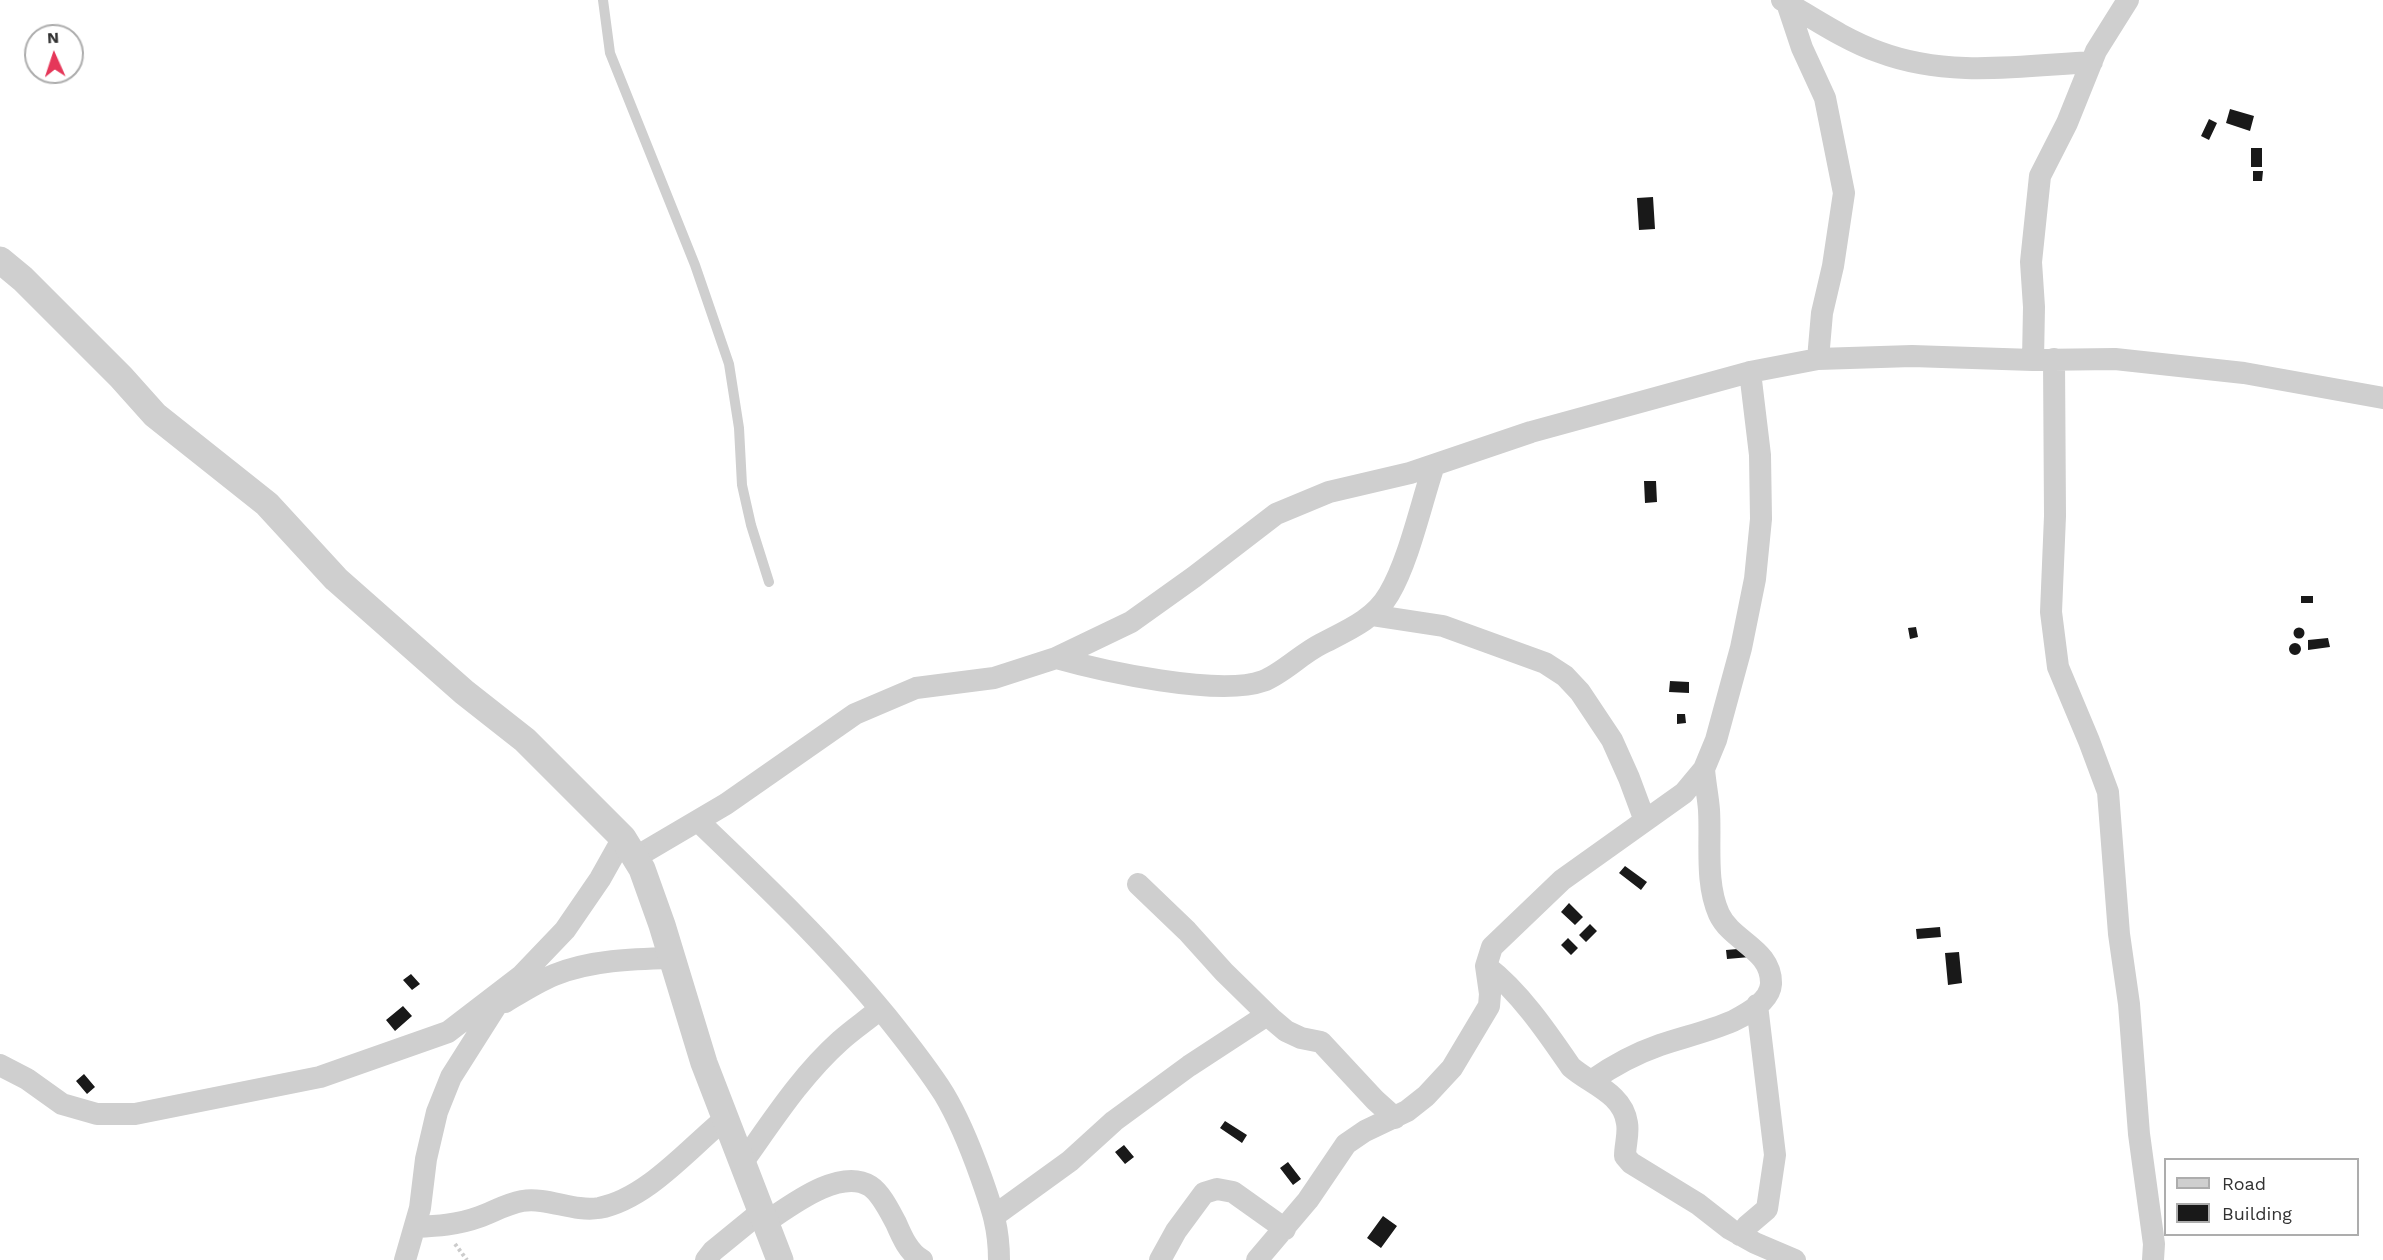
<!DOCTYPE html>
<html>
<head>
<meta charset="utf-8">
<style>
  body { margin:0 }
  #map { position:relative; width:2383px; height:1260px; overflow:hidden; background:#fff; font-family:"Work Sans",sans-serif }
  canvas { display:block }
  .legend { position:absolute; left:2164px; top:1158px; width:195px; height:78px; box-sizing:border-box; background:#fff; border:2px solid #adadad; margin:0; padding:8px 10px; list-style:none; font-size:18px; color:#323232 }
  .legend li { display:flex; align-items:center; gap:12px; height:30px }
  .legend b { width:30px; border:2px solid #adadad }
  .north { position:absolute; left:24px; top:24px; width:60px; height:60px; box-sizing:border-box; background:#fff; border:2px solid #adadad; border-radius:50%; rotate:357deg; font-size:16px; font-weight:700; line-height:24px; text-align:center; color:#323232 }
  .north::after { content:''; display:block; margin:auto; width:21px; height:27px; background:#e53759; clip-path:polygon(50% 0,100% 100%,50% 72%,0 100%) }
</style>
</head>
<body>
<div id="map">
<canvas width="2383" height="1260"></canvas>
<ul class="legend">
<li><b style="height:8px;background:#cfcfcf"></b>Road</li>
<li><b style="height:16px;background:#191919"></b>Building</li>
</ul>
<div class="north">N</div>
</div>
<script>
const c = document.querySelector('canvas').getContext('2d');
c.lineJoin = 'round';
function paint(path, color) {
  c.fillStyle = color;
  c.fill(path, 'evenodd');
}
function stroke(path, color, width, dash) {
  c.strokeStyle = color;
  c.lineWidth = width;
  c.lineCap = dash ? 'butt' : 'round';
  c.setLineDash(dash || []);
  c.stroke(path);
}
paint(new Path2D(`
  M2230,109L2254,116L2250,131L2226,123Z
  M2209,119L2217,123L2209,140L2201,136Z
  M2251,148H2262V167H2251Z
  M2253,171H2263L2262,181H2253Z
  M1653,197L1655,229L1639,230L1637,198Z
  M1644,481H1656L1657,502L1645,503Z
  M2301,596H2313V603H2301Z
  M1916,627L1918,637L1910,639L1908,628Z
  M2293.5 633a5.5 5.5 0 1 1 11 0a5.5 5.5 0 1 1-11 0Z
  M2328,638L2330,647L2308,650V640Z
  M2289 649a6 6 0 1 1 12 0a6 6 0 1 1-12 0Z
  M1670,681L1689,682V693L1669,692Z
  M1677,714H1685L1686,723L1677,724Z
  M1625,866L1647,882L1641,890L1619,873Z
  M1569,903L1583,917L1575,925L1561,912Z
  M1590,924L1597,931L1586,942L1579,935Z
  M1940,927L1941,937L1917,939L1916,929Z
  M1568,938L1578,948L1571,955L1561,945Z
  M1749,948L1750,957L1727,959L1726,950Z
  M1959,952L1962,983L1948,985L1945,953Z
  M411,974L420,984L412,990L403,980Z
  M403,1006L412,1016L395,1031L386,1020Z
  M84,1074L95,1087L87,1094L76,1081Z
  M1225,1121L1247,1135L1242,1143L1220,1128Z
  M1124,1145L1134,1157L1125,1164L1115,1152Z
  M1288,1162L1301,1179L1293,1185L1280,1168Z
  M1383,1216L1397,1226L1381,1248L1367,1238Z`), '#191919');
stroke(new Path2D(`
  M455,1244L467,1260`), '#ccc', 4, [3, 3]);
stroke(new Path2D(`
  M603,0L610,53L695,265L729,364L739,428L742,485L751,525L769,582`), '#cfcfcf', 10);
stroke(new Path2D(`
  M1782,0C1813,18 1845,40 1879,52C1948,78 2020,66 2092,62
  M1787,3L1802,48L1825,98L1844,193L1833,266L1822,313L1818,359
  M2054,359L2055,516L2051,612L2058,667L2089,741L2108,792L2119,934L2129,1004L2139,1134L2154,1244L2153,1260
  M2033,360L2034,307L2031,262L2040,176L2067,123L2096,51L2128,0
  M1371,615L1443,626L1545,663L1565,676L1580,692L1612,740L1629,778L1645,821
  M1056,658C1102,671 1219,697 1263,681C1282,674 1301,654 1321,644C1346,631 1374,620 1389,594C1409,560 1421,504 1434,465
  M698,821C764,884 830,947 887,1017C907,1042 927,1067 944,1094C959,1119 971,1149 981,1177C992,1208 999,1227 999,1260
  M636,857L726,804L855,714L916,688L994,678L1056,658L1131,622L1194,577L1276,514L1329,492L1410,473L1531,432L1750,372L1818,359L1912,356L2033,360L2115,359L2244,373L2383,398
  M1138,884L1187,931L1224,972L1273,1020L1286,1031L1301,1038L1321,1042L1375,1100L1395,1118
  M1486,966C1520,992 1547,1032 1571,1067C1590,1084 1623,1093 1627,1123C1629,1134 1625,1145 1625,1156L1631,1163L1698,1204L1730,1229L1755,1243L1795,1260
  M505,1002C520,993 537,982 554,975C591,960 633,959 672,958
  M0,1065L27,1079L62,1104L97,1114H135L320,1077L448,1032L521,976L565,930L600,879L623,838
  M1591,1081C1611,1067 1637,1053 1660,1045C1684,1037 1710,1031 1733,1021C1747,1014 1770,1001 1771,984C1772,949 1732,942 1719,914C1705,883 1711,843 1709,810C1708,796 1705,783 1704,769
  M743,1162C773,1120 801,1076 840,1041C852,1030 867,1020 880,1009
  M994,1216L1070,1161L1114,1121L1189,1066L1267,1015
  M766,1222C790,1206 840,1167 870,1186C881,1193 890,1212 896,1223C902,1237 909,1253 922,1260
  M415,1227C437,1226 457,1225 479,1217C493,1212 506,1204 522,1201C548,1197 573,1212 599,1208C647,1199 689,1148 726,1118
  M1740,1235L1747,1226L1767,1209L1775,1155L1757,1005
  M405,1260L420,1208L426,1159L437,1112L451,1077L503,995
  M706,1260L713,1251L762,1211
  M1160,1260L1176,1231L1204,1193L1217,1189L1233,1192L1285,1229
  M1257,1260L1308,1200L1346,1144L1365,1131L1407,1111L1426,1096L1452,1068L1489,1006L1490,994L1486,966L1492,947L1562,880L1684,793L1704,769L1716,740L1741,648L1755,579L1761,519L1760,455L1750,372`), '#cfcfcf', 22);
stroke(new Path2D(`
  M0,260L23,279L121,377L155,415L267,504L336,579L464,692L525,740L623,838L642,869L662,925L704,1063L780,1260`), '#cfcfcf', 27);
</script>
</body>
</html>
